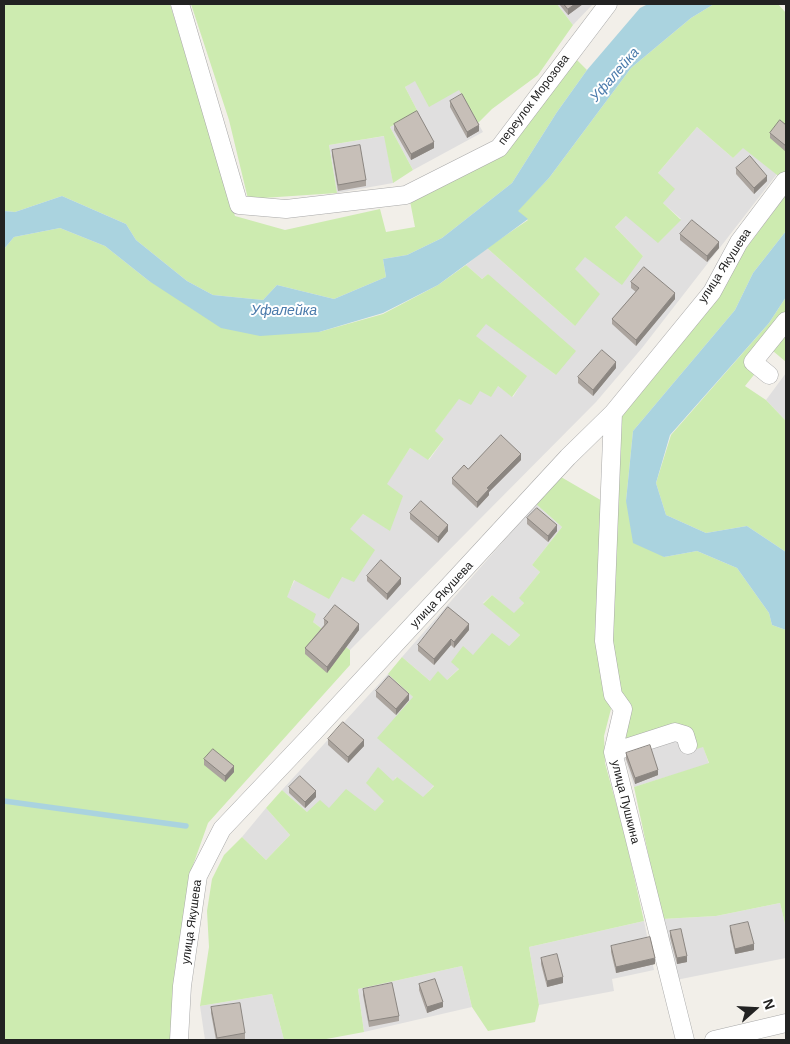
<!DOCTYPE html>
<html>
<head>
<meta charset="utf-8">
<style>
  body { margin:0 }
  #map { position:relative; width:790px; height:1044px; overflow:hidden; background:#f2efe9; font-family:Arial,sans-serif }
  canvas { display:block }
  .frame { position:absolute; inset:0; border:5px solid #222; pointer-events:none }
  .north { position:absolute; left:730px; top:984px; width:50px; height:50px; -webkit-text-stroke:4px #fff; paint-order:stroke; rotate:71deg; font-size:14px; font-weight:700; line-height:20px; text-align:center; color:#222 }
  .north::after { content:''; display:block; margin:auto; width:18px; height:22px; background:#222; clip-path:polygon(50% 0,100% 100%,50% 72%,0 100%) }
</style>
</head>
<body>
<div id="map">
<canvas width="790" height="1044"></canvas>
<div class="frame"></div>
<div class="north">N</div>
</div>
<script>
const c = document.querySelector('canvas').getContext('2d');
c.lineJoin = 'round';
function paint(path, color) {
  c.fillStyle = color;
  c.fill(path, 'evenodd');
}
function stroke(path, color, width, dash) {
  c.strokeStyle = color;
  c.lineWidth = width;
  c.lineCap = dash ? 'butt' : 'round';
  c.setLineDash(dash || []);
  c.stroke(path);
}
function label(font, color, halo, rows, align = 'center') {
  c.font = font + ' Arial,sans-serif';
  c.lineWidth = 4;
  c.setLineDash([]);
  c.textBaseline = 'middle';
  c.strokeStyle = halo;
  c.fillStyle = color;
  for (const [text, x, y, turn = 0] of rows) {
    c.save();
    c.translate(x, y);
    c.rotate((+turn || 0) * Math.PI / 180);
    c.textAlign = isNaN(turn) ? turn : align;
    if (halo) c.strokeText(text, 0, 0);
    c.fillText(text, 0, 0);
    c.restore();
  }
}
paint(new Path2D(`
  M557,4H593L573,25Z
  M415,80L459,89L483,132L413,170L390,127L418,112L405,87Z
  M697,127L733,158L743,147L777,174L642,348L596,402L350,650L313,622L286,597L295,580L342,577L354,581L349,529L363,514L390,530L386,484L410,448L429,460L444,439L434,432L459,398L480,390L498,386L513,397L526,376L475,336L486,323L556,375L488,274L482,279L466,265L487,248L575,326L574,269L585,256H643L615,227L626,216L681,219L663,203L658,173Z
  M385,136L393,183L337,193L329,145Z
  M786,373V421L766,400Z
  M536,504L562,527L532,565L540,572L520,597L524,603L514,614L492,595L483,603L520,635L509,646L473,655L447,680L430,681L402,657Z
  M388,674L413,697L434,785L423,798L396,777L384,801L375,812L328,808L307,812L282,790Z
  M678,738L703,746L709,764L634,787L624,756Z
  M266,808L290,835L266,860L242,837Z
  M780,903L786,928V958L676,980L662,919L716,916Z
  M644,921L654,970L612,979L614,991L539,1005L529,947Z
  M462,966L472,1007L364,1032L358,989Z
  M272,994L284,1040H205L200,1006Z`), '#e0dfdf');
paint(new Path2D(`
  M4,4H170L235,216L285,230L380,209L386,232L415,227L410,201L502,154L575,58L587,70L557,112L512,183L442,238L407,255L383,259L386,277L334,299L277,285L263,300L213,295L187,281L136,240L126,224L62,196L15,212L4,211Z
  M191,4H557L573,25L538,75L492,109L478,123L459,90L429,107L415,81L405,87L418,112L390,127L413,170L393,183L384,136L329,145L337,193L248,199L229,120Z
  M714,4H778L786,13V182L743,148L733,158L697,127L658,173L675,189L663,203L681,220L658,243L626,216L615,227L643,256L622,285L585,257L575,269L600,294L575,326L487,248L528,220L517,211L549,178L631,68L691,18Z
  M786,195V231L753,273L735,310L633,431L626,501L664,557L697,551L737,568L769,613L772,625L786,630V928L780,903L716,916L662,919L634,787L709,763L703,747L684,753L678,738L624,756L629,709L619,692L610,637L620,416Z
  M60,228L105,246L149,281L319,332L383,314L438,285L466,265L482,279L488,274L576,351L556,375L486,324L476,336L527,376L512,397L498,386L491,397L480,391L471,405L459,399L435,431L444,439L428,460L410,448L387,484L403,496L390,531L363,514L350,529L375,550L354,582L342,577L329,599L294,580L287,597L316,614L313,622L350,650V665L208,823L192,868L176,961L170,1040H4V249L14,237Z
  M786,297V362L773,351L745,386L766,400L786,421V552L747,526L706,533L666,515L656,483L671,435L769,323Z
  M561,477L604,502L605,691L611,709L604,736L605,763L625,836L644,921L529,947L539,1005L535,1022L488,1031L472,1007L462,966L358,989L364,1032L321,1040H284L272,994L200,1006L209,947L207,911L212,879L224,855L242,837L266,860L290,835L266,808L282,790L307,812L320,800L329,808L346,789L375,811L384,801L366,783L378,767L393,781L397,777L423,797L434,786L377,738L413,697L388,674L402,657L430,681L438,671L447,680L459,669L451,662L463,646L473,655L492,633L509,646L520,635L483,604L492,595L514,613L524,603L519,598L540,572L532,565L562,527L536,504Z`), '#cdebb0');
paint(new Path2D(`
  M648,4H714L691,18L631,68L549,178L518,211L528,219L438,285L383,313L319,332L260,336L221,328L149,281L105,246L60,228L14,237L4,249V211L15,212L62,196L126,224L136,240L187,281L213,295L263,300L277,285L334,299L386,277L383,259L407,255L442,238L512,183L557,112L587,70L640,8Z
  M786,231V297L769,323L670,435L656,483L666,515L706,533L747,526L786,552V630L772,625L769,613L737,568L697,551L664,557L633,543L626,501L633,431L735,310L753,273Z`), '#aad3df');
stroke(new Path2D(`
  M4,801L186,826`), '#aad3df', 5.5);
const minor = new Path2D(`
  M180,4L239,205L286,209L406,195L499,148L608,4
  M769,375L753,362L786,321
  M613,413L604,641L613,695L623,709L613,752L685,1040
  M613,752L675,732L685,735L688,745
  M179,1040L182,986L198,876L222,829L313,733L568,457L613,413L712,292L739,242L785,181
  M714,1040L786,1023`);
stroke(minor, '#a9a9a9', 19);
stroke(minor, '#fff', 18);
paint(new Path2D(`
  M559,4H583L568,15Z
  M450,101L479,131L467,138L450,107Z
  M394,124L434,148L411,160L394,130Z
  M786,125V152L770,138V133Z
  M332,150L366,180V186L338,191L332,155Z
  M736,168L767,181L754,194L736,174Z
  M680,234L719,248L707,262L680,240Z
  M631,282L675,299L636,346L612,324V319L636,292L631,288Z
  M616,368L593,396L578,383V377Z
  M521,460L489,492V495L477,508L452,484V478L468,469Z
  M410,513L448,531L438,543L410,519Z
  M527,518L557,531L548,542L527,524Z
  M367,576L401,584L387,600L367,581Z
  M324,619L359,630L327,673L305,654V648L324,625Z
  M469,630L454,648L451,645L434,665L418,651V645Z
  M376,691L409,700L396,715L376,697Z
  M328,739L364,746L348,763L328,745Z
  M626,753L658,775L635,784L626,759Z
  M204,759L234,772L225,782L204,765Z
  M289,787L316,797L305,808L289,793Z
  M730,926L754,950L735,954L730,932Z
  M670,931L687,962L677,964L670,937Z
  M611,946L655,964L616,973L611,952Z
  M541,958L563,983L547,987L541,964Z
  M419,984L443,1007L427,1013L419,990Z
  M363,989L399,1016V1021L369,1027L363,995Z
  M211,1007L245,1033V1039L239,1040H216L211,1013Z`), '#aba49e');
paint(new Path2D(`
  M575,4H583L568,15V9Z
  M479,125V131L467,138V132Z
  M434,142V148L411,160V154Z
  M767,176V181L754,194V188Z
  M719,242V248L707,262V256Z
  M675,293V299L636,346V340Z
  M616,362V368L593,396V390Z
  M521,454V460L489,492V495L477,508V502L487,488Z
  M448,525V531L438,543V537Z
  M557,525V531L548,542V536Z
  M401,578V584L387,600V594Z
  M359,624V630L327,673V667Z
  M469,624V630L454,648V642Z
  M451,639V645L434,665V659Z
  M409,694V700L396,715V709Z
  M364,740V746L348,763V757Z
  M234,766V772L225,782V776Z
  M658,770V775L635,784V778Z
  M316,791V797L305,808V802Z
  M754,944V950L735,954V949Z
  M687,956V962L677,964V958Z
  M655,958V964L616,973V967Z
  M563,977V983L547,987V981Z
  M443,1002V1007L427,1013V1007Z`), '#8b8681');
const building = new Path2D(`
  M564,4H575L568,9Z
  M462,94L479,125L467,132L450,101Z
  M417,111L434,142L411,154L394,124Z
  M780,120L786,125V146L770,133Z
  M360,145L366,180L338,185L332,150Z
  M750,156L767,176L754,188L736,168Z
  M692,220L719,242L707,256L680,234Z
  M644,267L675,293L636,340L612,319L639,288L631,282Z
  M602,350L616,362L593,390L578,377Z
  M501,435L521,454L487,488L489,489L477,502L452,478L464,465L468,469Z
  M421,501L448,525L438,537L410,513Z
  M537,508L557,525L548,536L527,518Z
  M381,560L401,578L387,594L367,576Z
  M335,605L359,624L327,667L305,648L328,622L324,619Z
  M448,607L469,624L454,642L451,639L434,659L418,645Z
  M389,676L409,694L396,709L376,691Z
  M343,722L364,740L348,757L328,739Z
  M650,745L658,770L635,778L626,753Z
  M213,749L234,766L225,776L204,759Z
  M300,776L316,791L305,802L289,787Z
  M748,922L754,944L735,949L730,926Z
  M681,929L687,956L677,958L670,931Z
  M650,937L655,958L616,967L611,946Z
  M557,954L563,977L547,981L541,958Z
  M435,979L443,1002L427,1007L419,984Z
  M392,983L399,1016L369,1021L363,989Z
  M240,1003L245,1033L217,1038L211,1007Z`);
paint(building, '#c7bfb8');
stroke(building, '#8b8681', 1);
label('12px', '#222', '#fff', [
  ["переулок Морозова",534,100,-53],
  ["улица Якушева",725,266,-57],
  ["улица Якушева",442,595,-47],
  ["улица Пушкина",625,802,76],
  ["улица Якушева",192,922,-82]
]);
label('italic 14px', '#4a7aab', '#fff', [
  ["Уфалейка",615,75,-49],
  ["Уфалейка",284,311]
]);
</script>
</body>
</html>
